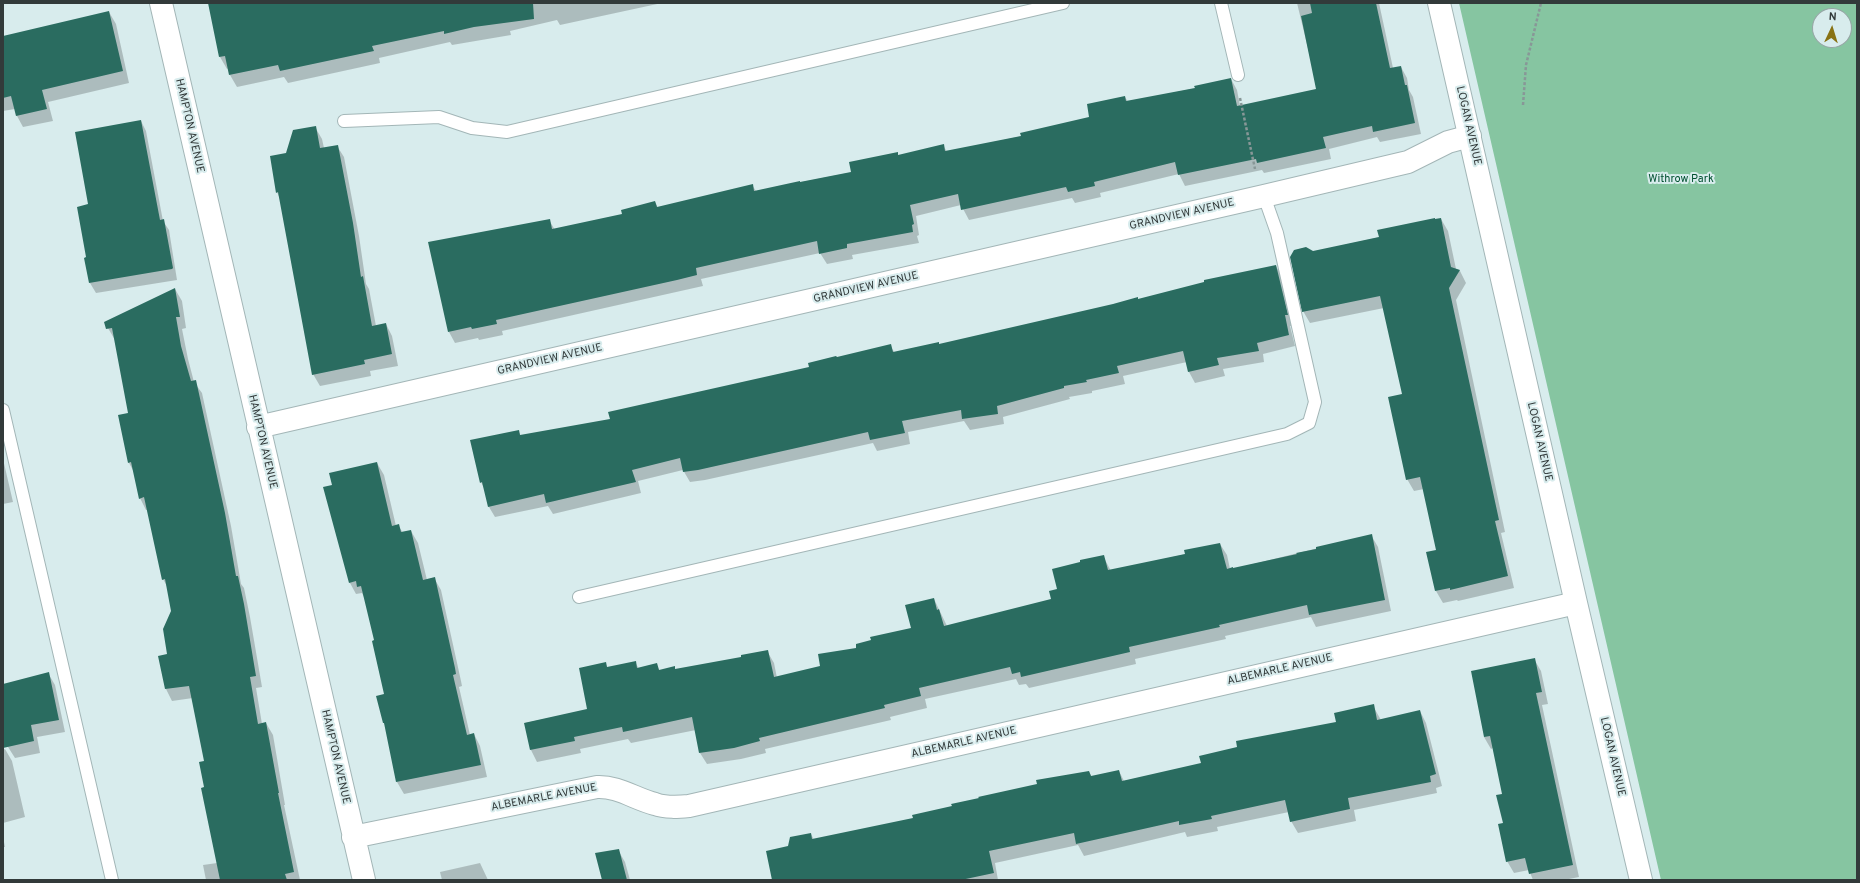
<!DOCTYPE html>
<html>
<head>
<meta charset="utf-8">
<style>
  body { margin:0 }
  #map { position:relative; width:1860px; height:883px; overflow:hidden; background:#d8eced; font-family:Overpass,sans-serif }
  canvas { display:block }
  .frame { position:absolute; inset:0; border:4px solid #323a3a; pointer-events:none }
  .north { position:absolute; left:1812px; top:8px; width:40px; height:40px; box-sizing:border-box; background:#d8eced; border:1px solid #96a5a5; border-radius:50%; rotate:4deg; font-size:11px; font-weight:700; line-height:16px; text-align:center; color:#323a3a }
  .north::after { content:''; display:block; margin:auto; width:14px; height:18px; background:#887214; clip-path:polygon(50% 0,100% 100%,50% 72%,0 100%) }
</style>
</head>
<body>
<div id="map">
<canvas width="1860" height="883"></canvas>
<div class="frame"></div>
<div class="north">N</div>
</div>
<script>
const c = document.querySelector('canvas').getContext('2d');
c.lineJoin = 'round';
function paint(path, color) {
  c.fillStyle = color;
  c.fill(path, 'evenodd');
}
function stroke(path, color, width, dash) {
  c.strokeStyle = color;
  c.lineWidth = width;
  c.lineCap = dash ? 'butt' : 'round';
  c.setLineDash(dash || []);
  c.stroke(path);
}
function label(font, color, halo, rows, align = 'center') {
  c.font = font + ' Overpass,sans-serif';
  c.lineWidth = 4;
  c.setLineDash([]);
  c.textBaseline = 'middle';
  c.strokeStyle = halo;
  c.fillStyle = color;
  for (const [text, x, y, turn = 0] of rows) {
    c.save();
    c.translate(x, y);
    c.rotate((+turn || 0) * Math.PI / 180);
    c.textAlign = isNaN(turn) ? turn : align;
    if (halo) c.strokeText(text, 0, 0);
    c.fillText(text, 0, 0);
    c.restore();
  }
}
paint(new Path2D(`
  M1459,3H1857V880H1661ZM1820,16H1844V40H1820Z`), '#86c5a1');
paint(new Path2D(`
  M209,3H662L560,25L557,20L510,31L511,35L452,45L450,42L379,58L380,63L288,83L284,77L237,87L230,75L229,68L227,69L220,57Z
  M1297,3H1379L1393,68L1401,67L1407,78L1409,90L1413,97L1421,134L1380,142L1377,137L1329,149L1331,159L1264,173L1262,170L1185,186L1179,174L1100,193L1101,197L1075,203L1072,198L969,220L961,205L916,216L919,235L917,236L919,243L852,255L853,259L827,264L820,253L701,279L703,286L502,331L503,335L479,340L478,338L455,343L449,332L549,220L555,230L623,215L655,202L658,208L752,185L756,191L853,172L897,153L899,156L943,145L947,152L1022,136L1091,117L1125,97L1128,102L1196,88L1231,79L1237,90L1240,106L1318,90Z
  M109,12L116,24L129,83L48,102L53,121L23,127L17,116L15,109L3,111V37Z
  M141,121L146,131L163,221L169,230L177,280L96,293L90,283L87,258L90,205Z
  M315,127L322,139L324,148L337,146L344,157L359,236L366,284L369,289L376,326L386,324L392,336L398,366L370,371L371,376L320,386L313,374L280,199L277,192L286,154Z
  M1441,219L1448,231L1456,269L1460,271L1466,283L1456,300L1505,532L1501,533L1514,588L1458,601L1457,600L1443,603L1436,591L1428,553L1437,551L1424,489L1414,491L1407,479L1403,395L1384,308L1310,323L1303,311L1313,252L1380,237Z
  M1276,266L1282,277L1293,326H1290L1295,346L1263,354L1264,362L1223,369L1225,376L1195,383L1189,372L1187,362L1123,376L1125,384L1092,391V393L1069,397L1070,399L1003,417L1004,424L970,430L964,421L908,432L910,444L877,451L873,443L705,480L690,482L683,470L638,481L641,493L553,514L548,506L495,517L489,507L485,490L481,482L518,431L521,436L611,420L810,368L837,358L890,346L895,353L939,345L1138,300Z
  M175,289L182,301L186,328L182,329L188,359L194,382L202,393L231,526L241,584L244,588L250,617L262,687L256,688L262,724L266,723L273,735L285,805H284L300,880H206L203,865L217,863L205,788V762L193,698L172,701L166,689L159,657L168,655L172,611L168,588L163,579L148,510H146L140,498L134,472L129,463L130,414L115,340L105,323Z
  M3,459L13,502L3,504Z
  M377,463L384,475L396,526L398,525L403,533L411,531L418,543L427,580L434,578L441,590L461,681L462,686L459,687L470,735L474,734L480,746L487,777L404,794L397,782L386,727L384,723L385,695L375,641L365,599L362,593L356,594L350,583L333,486Z
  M1371,535L1378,547L1391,611L1316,627L1311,617L1225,636L1226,639L1135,659L1136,664L1029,688L1026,684L1019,685L1016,679L925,699L927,708L890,717L891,720L765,749L766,753L741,759L707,764L700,753L696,730L631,743L628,739L580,749L581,753L537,762L531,750L525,723L588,710L605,664L608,668L635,662L639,669L656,665L660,671L674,667L676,670L742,658L767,651L774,663L777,678L821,667L858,648L912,629L934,599L947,626L1052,600L1058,590L1103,556L1111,571L1186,554L1220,544L1227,555L1230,569H1233Z
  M1534,659L1541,671L1548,704L1542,705L1579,877L1564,880H1533L1529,870L1514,873L1507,861L1503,794L1493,748L1491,749L1484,737Z
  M48,673L55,685L65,732L37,737L40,753L15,758L8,747L3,724V685Z
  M1373,706L1381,720L1420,711L1426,723L1442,786L1436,788L1437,793L1354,810L1356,821L1298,833L1291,821L1289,812L1217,827L1218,831L1187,837L1185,832L1084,856L1078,845L995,863L998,880H773L789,847L811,834L814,840L914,819L1089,772L1092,777L1119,771L1124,781L1202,764L1337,723Z
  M5,749L12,761L25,817L3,823V750Z
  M3,837L5,847H3Z
  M618,850L625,862L630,880H603Z
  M480,863L488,880H442L440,872Z`), '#0003');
paint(new Path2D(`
  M208,3H533L534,19L474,27L444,34V31L372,46L374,51L280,71L278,65L229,75L225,56L219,57Z
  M1310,3H1376L1390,68L1401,66L1405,85H1407L1415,123L1373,132L1372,126L1323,137L1326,148L1257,163L1256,159L1178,175L1175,162L1094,182L1095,186L1068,192L1066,187L961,210L958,194L910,205L914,224L912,225L913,232L847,244V248L819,254L817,241L696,268L697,275L677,280L496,320L497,324L472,329L471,327L448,332L428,242L550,219L552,229L622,214L621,210L655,201L657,207L753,184L754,191L800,181V182L851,172L849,162L898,152V155L944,144L945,151L1021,136L1020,133L1089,117L1087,104L1125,96L1126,101L1195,88L1194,86L1231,78L1237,106L1316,89L1301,16L1312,13Z
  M109,11L123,71L42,90L47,109L16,116L11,96L3,98V36Z
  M141,120L160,220L164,219L173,268L172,269L89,283L84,258L86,257L77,207L88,204L75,132Z
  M316,126L320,148L338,145L353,223L361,277L363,276L372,326L386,323L392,354L364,360L365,364L312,375L278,192L276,193L270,156L286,153L293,130Z
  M1435,218V219L1441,218L1451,267L1460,270L1449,288L1499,520L1495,521L1508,576L1450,590V588L1435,591L1426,552L1436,550L1420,477L1406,480L1388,397L1402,394L1380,296L1302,312L1290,257L1294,250L1306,247L1313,251L1379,237L1377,230Z
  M1276,265L1288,315H1285L1289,335L1257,343L1259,351L1217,358L1219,365L1188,372L1183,351L1117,366L1119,373L1086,380L1087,382L1064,386V388L997,406L998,414L962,419L961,410L902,421L905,433L870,440L868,432L698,470L683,472L680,458L632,470L636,482L546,503L544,494L488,507L482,482L480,483L470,440L519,430L520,435L610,419L608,412L809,367L808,363L836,356L837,357L891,344L893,352L939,342V344L1113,304L1138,297V299L1204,282V280Z
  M175,288L180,317H176L181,346L191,381L196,380L225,513L236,576H238L244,604L256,676L250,677L258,724L266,722L279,793H278L294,872L285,874L287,880H220L201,788L204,787L199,762L204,761L189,686L165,689L158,656L167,654L163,629L171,611L165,579L162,580L144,497L139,499L131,462L128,463L118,415L128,413L112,328L106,329L104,322Z
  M377,462L392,526L399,524L401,532L411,530L423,580L435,577L455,668L456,674L453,675L467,735L474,733L481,765L396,782L384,723H383L376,696L384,694L372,641L374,640L361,586L357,587L356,581L349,583L323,487L332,485L329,473Z
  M1372,534L1385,600L1309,615L1307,605L1219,625L1220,627L1129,647L1130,652L1021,677L1020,672L1012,674L1010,667L919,688L921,696L884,705L885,708L759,738L760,741L734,748L699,753L692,717L623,732L622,727L574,737L575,741L530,750L524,723L587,709L579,668L606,662L607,667L636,661L637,668L657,663L659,670L675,666V669L741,657V655L768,650L774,677L820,666L818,654L856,648V644L871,640L870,637L911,628L905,605L934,598L937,610L939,609L944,626L1051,599L1049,591L1057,589L1052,569L1080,562V560L1104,555L1108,570L1185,554L1184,550L1220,543L1227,569L1233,567V568L1297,554L1296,553L1316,549V547Z
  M1535,658L1542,692L1536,693L1573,865L1529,874L1525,858L1506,862L1498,824L1503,823L1496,795L1502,794L1490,736L1484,737L1471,671Z
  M49,672L59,720L31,725L34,741L3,748V684Z
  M1374,704L1377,720L1420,710L1436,774L1430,776L1431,782L1348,798L1350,809L1290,822L1285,800L1211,816L1212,819L1179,825V821L1076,844L1074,833L989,851L994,873L961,880H772L766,851L788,846L790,837L811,833L812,839L913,818L912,815L952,806L951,804L979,798L978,797L1037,784L1036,780L1089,771L1091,776L1119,770L1122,781L1201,763L1199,756L1237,747L1236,741L1336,722L1334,713Z
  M619,849L627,880H602L595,853Z`), '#2a6c60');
const lane = new Path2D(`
  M1221,3L1238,75
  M344,121L439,117L472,128L507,132L1063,3
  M3,410L112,880
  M579,597L1287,434L1309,423L1315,402L1277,233L1264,196`);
const street = new Path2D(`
  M161,3L364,880
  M1439,3L1576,603L1641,880
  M258,427L1264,196L1408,162L1448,142L1470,136
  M353,837L597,787C618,786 635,799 655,804C666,808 678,807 689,806L1576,603`);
stroke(lane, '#a3b6b7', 14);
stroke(street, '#a3b6b7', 24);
stroke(new Path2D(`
  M1240,98L1255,169
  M1523,105L1526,65L1541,3`), '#889797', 2.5, [3, 2]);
stroke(lane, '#fff', 12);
stroke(street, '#fff', 22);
label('11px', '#323a3a', '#d8eced', [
  ["HAMPTON AVENUE",189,126,77],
  ["LOGAN AVENUE",1468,126,77],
  ["GRANDVIEW AVENUE",1182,215,-13],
  ["GRANDVIEW AVENUE",866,288,-13],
  ["GRANDVIEW AVENUE",550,360,-13],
  ["HAMPTON AVENUE",262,442,77],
  ["LOGAN AVENUE",1539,442,77],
  ["ALBEMARLE AVENUE",1280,670,-13],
  ["ALBEMARLE AVENUE",964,743,-13],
  ["HAMPTON AVENUE",335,757,77],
  ["LOGAN AVENUE",1612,757,77],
  ["ALBEMARLE AVENUE",544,798,-11]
]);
label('11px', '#015030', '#d8eced', [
  ["Withrow Park",1681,180]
]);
</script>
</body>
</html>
